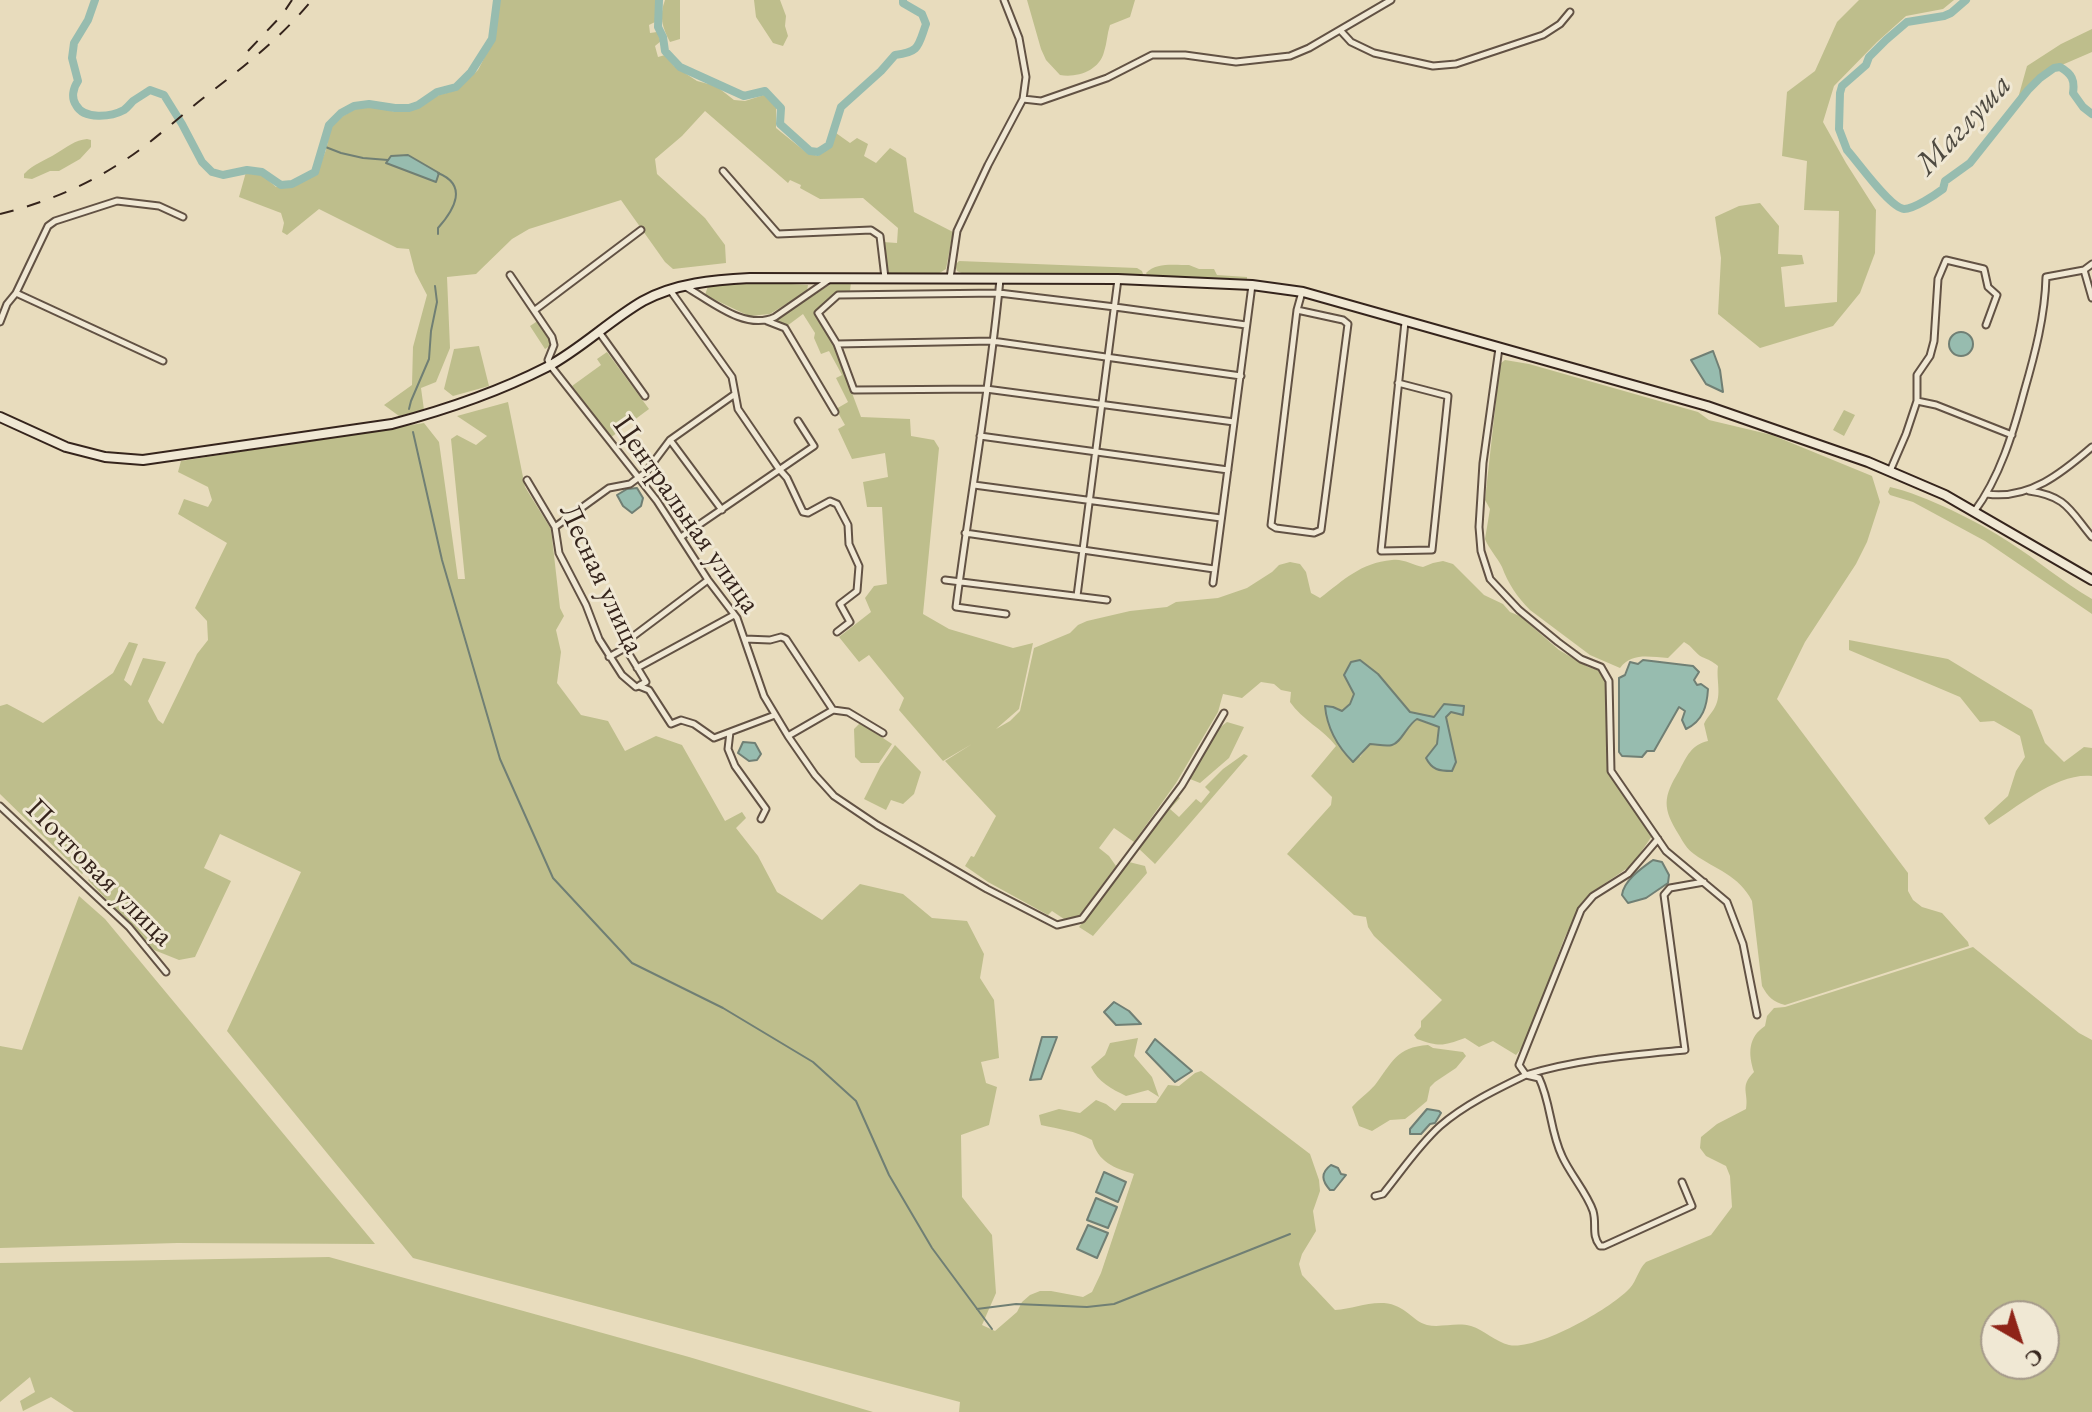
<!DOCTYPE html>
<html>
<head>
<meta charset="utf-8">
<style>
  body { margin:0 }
  #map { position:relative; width:2092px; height:1412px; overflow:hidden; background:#e8dcbd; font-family:"EB Garamond",serif }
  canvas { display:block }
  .north { position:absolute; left:1980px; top:1300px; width:80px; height:80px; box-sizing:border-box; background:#f0e8d4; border:2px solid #a59a8a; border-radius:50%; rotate:141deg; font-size:22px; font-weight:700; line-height:32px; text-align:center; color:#35241c }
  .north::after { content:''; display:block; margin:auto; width:28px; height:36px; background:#8f2418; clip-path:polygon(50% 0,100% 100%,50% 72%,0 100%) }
</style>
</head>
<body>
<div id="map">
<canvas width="2092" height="1412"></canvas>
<div class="north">С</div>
</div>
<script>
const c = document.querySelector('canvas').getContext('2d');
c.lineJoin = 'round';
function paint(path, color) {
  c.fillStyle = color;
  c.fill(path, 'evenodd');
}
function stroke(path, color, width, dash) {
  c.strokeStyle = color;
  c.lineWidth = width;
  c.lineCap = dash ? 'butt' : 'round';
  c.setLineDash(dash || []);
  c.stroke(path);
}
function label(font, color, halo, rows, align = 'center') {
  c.font = font + ' "EB Garamond",serif';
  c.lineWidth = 6;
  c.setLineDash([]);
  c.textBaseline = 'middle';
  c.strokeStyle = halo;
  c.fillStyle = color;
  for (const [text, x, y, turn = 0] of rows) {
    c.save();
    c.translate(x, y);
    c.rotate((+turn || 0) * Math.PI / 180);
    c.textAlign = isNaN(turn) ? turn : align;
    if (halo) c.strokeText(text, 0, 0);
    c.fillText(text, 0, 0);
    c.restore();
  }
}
paint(new Path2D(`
  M499,0H656L655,22L649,25L650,33L657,32L661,41L655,46L658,57L665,55L674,66L697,81L716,86L734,100L745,101L764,95L776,107V128L807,153L818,156L831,147L836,133L850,143L857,138L868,144L864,156L876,163L890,148L906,158L914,212L953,232L946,269L938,274H888L886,272L883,242L897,243L898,228L863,198L820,199L800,188L801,185L790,180L788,183L705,111L682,136L655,159L657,174L705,218L725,245L726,263L673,269L665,262L621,200L529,229L512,239L476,274L447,277L450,348L436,382L421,388L424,410L399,416L384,405L412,385L413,347L427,295L415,272L409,249L397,248L319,209L287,235L282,232L284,223L281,213L239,197L246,172L261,174L276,187H293L316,175L326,150L331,127L343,116L355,109L368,106L396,112L410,110L439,95L457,90L478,70L494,39Z
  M665,0H680V39L670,42C662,27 659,16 665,0Z
  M754,0H780L786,16L785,26L788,36L783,46L773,43L756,17Z
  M1027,0H1135L1130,17L1110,25C1107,34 1107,43 1104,52C1099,71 1077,78 1060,75L1046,60L1041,49Z
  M1859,0H1954L1943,9L1906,16L1877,42L1834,86L1823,122L1846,163L1876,210L1875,253L1860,293L1833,326L1760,348L1718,314L1721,258L1715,217L1739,206L1760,203L1779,226L1778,254L1802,255L1804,264L1781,267L1785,307L1837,302L1839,211L1804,210L1807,161L1782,156L1787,92L1815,71L1837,22Z
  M2092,29V52L2041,74L2015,109L2027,66L2061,44Z
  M87,139L91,140V147L80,159L59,171H50L32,179L24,178V174C34,163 45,161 57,153C67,147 75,140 87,139Z
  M959,261L1137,268L1142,271L1143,274L1140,277L966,275L957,271L955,265Z
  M1189,265L1199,269H1214L1217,275L1247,277V279L1147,275L1146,273C1156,262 1175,265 1189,265Z
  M757,282L808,285L807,291L770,314L749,316L705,295L708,286Z
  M851,282L850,291L836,294L814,314L834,345L861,417L910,419L911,436L934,440L939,448L923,614L949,629L1013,648L1033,643L1019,709L996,729L1010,721L1020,711L1034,648L1070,633L1078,625L1087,621L1130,611L1167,607L1176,602L1218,598L1247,588L1272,572L1279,565L1290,562L1300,564L1306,572L1311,593L1320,598C1344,580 1360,563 1392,560C1402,558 1413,565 1423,567L1433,563L1443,561L1453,564L1484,595L1503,604L1510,612L1520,616L1559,650L1588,667L1598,670L1605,678L1606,683L1607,770L1652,836L1632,865L1595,890L1582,902L1564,939L1525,1044L1516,1055L1493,1041L1479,1047L1465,1038C1443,1046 1440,1047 1417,1039L1414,1035L1421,1027V1021L1442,1000L1374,936L1368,927L1366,917L1354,915L1287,854L1331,805L1332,797L1311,776L1336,746C1323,729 1302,720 1290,702L1291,692L1281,690L1274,684L1261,682L1242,698L1223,694L1218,712L1176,783L1134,842L1114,828L1099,848L1109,856L1116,866L1079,916L1064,919L1052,911L1048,915L988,882L965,866L971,856L974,857L996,816L945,761L972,744L943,761L899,710L904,698L869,655L859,662L839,637L871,612L865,598L874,586L887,584L882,507H867L863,482L888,477L885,453L852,459L838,429L845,425L836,409L848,402L836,378L842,375L829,351L821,354L814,338L815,333L803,314L787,326L774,321L831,284ZM1354,694L1400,699L1410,712L1434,717L1464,706L1463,714L1451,712L1446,717L1456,763L1452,771L1437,744L1439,727L1417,719C1407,725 1400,743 1392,745C1386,747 1376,744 1370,744L1360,757L1333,707L1342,711L1350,704Z
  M539,320L550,338V346L545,349L530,326Z
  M479,346L489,386L453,396L444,389L454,349Z
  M607,352L649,409L610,438L572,386L601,365L597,359Z
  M1505,360L1529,364L1698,412L1709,420L1772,435L1872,476L1880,502L1867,542L1856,564L1805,642L1777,699L1908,873V891L1913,900L1922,907L1942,913L1968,942L1969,946L1785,1005C1773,1002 1768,997 1762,986L1752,901C1739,875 1716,870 1694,854C1687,849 1683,842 1679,835C1662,808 1663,797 1679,771C1687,756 1691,745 1708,741L1704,724C1707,717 1712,713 1715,707C1722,695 1716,679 1718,666C1712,661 1709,660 1702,657C1696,654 1692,646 1684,642L1668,658C1650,657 1632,652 1620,668L1590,655L1530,610C1517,597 1508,583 1502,567C1497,557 1489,549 1485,539L1490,509L1485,500L1499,373L1501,363Z
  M508,402L525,487L551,529L560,608L564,616L556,630L561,652L557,683L581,715L608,721L625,751L656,736L682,745L725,821L742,812L746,818L736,828L758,856L777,892L822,920L860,884L903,894L932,918L967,921L984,954L980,978L994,1000L999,1058L981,1062L986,1083L997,1087L989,1125L961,1135L962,1197L992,1235L996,1293L982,1325L995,1331L1017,1312L1022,1302L1030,1295L1040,1291H1051L1083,1297L1092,1292L1101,1273L1134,1174C1114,1168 1098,1162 1092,1140C1076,1131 1059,1129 1041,1125L1039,1115L1059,1109L1080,1113L1096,1100L1106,1104L1115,1111L1122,1103H1156L1168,1085L1179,1086L1195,1073L1201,1071L1310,1154L1319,1180L1320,1191L1313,1211L1316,1231L1302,1254L1299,1264L1302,1275L1335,1310C1352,1309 1366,1302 1384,1303C1406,1305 1412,1321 1427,1325C1441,1328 1456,1322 1471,1326C1484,1330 1496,1342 1509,1345C1537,1351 1612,1308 1630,1288C1637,1280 1638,1270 1646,1262L1711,1235L1732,1207L1730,1176L1726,1166L1706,1156L1700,1148L1701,1137L1717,1124L1746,1109C1749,1092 1739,1087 1754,1072C1748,1054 1748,1037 1765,1026L1767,1016L1774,1008L1785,1007L1973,947L2079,1033L2092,1040V1412H959L960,1402L413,1258L227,1031L301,872L220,834L204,868L231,881L195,957L179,960L154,950L88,880L102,868L97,861L82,874L0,794V706L7,704L43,723L113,673L129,642L138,644L124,680L131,686L143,658L166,662L148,701L158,720L163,724L197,654L208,640L207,621L195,608L227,543L178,514L184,499L208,507L212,500L208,487L178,472L181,461L424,423L439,442L458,579H465L451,439L457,435L476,445L487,436L457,416ZM1996,1316H2044V1364H1996Z
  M1844,410L1855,415L1844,436L1833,430Z
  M1890,487C1925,495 1979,522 2009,542C2037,560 2063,582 2092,599V614L1985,541L1913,502L1890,495L1888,492Z
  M1849,640L1948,659L2032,710L2045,743L2064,762L2084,747L2092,748V776C2058,772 2017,807 1989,825L1984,818L2008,796L2016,771L2025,757L2020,736L1994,721L1980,722L1960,697L1849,650Z
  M1227,722L1244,727L1229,758L1200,783L1190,779L1218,729Z
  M860,723L892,744L879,763H861L855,757L854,729Z
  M895,745L921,772L914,794L903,804L891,800L886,810L864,799L880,767Z
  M1244,754L1248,756L1155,864L1137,847L1176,795L1180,798L1170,809L1179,817L1196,799L1201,803L1210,792L1205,787L1223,769Z
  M1129,862L1145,866L1147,873L1093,936L1079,927Z
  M79,896L105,919L375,1244L177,1243L0,1248V1046L22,1050Z
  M1138,1038L1134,1056L1152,1077L1159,1097L1148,1090L1126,1096C1112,1089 1098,1082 1091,1067L1105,1055L1110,1043Z
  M1428,1045L1433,1048L1463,1052L1466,1056L1456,1068L1435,1082L1430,1087L1427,1101L1414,1112L1405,1119L1390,1120L1372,1131L1359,1126L1352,1107C1359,1099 1368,1093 1375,1085C1392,1063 1396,1047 1428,1045Z
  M329,1257L689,1357L873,1412H74L51,1397L23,1411L20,1401L35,1392L30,1377L0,1402V1263Z`), '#bebe8c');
const water = new Path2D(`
  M408,155L439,173L436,182L386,163L391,156Z
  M1949 344a12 12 0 1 1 24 0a12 12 0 1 1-24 0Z
  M1713,351L1720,370L1723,392L1706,384L1691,360Z
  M637,488L643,498L641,506L632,513L623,506L617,495L627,489Z
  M1360,660L1378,674L1410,712L1434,717L1444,704L1464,706L1463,715L1451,712L1446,717L1456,762L1452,771C1439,771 1432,770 1426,758L1437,744L1439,727L1417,719C1407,725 1401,743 1392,745C1386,747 1376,744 1370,744L1353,762C1338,747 1327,728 1325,706L1333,707L1342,711L1350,704L1354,694L1344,675L1351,662Z
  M1643,660L1693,666L1699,672L1694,680L1697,685L1701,684L1708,689C1707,706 1703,721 1686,729L1682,720L1685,711L1679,707L1654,751H1647L1642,757L1622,756L1619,752V678L1625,675L1630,662L1638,664Z
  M743,742L755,743L761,754L757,760L749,761L738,753Z
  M1653,860L1662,862L1669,875L1668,883L1646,898L1628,903L1622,895C1624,880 1642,868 1653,860Z
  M1114,1002L1129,1011L1141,1024L1116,1025L1104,1012Z
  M1042,1037H1057L1041,1079L1030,1080Z
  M1155,1039L1192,1071L1175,1082L1146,1052Z
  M1427,1109L1439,1111L1441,1113L1435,1123L1430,1124L1421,1134H1410V1129Z
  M1331,1165L1338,1168L1341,1174L1346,1175L1334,1190H1330C1322,1181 1320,1173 1331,1165Z
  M1104,1172L1126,1182L1118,1202L1096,1192Z
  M1096,1198L1117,1207L1108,1228L1087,1220Z
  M1088,1225L1108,1233L1097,1258L1077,1249Z`);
paint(water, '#97bcaf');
stroke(water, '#707f74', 2);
stroke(new Path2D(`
  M323,146L341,153L363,158L388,160
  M438,234V228C455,209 468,185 438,173
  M409,409L411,401L429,359L431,331L437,302L435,286
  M413,432L442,560L500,759L553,878L632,963L723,1008L813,1062L856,1101L889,1175L932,1248L992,1329
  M977,1309L1016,1304L1087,1307L1114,1304L1290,1234`), '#707f74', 2);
stroke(new Path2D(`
  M95,0L88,20L74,43L72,58L78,81C73,88 71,98 76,105C84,120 111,117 124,110C128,107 130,104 133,101C139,97 144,94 150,90L164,95L182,124L202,162L212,172L223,175L247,170L262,172L281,185L292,184L315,172L329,125L341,113L354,106L369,104L395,108H409L418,105L437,92L456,87L471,72L492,39L497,0
  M659,0L658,27L663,37L665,51L680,67L744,96L765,91L781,108L780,124L810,151L818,152L829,145L841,107L881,71L895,55C920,52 918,46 926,24L922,14L903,3V0
  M1966,0L1951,13L1944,16L1907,22L1886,40L1869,57L1866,65L1842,86L1840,93L1839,129L1847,150C1858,162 1890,208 1904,209C1914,209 1935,195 1943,189L1945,181L1970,163L2028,90L2040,78L2054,68L2060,67C2072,74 2075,80 2073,93L2083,107L2092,114`), '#97bcaf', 8);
const minor = new Path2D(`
  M1340,30L1351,42L1374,53L1433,66L1456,64L1543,35L1560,24L1570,12
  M1023,99L1041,101L1107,78L1152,55H1185L1236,62L1290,56L1309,48L1391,0
  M723,171L778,234L871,230L880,236L885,278
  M2084,270L2092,298
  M510,275L552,337L554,345L548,360L550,365L657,501L708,580L737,618L764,696L788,736L815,775L825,786L834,796L877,825L987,889L1057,925L1082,919L1182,785L1224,713
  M950,278L957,231L988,165L1023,99L1026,77L1019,38L1004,0
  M1000,279C990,389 970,497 956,607L1006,614
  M686,287C711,301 745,331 775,317L830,279
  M670,290L732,377L738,409L779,469L787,478L803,512L808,513L830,501L837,504L848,525L849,544L859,566L857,591L840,604L850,622L837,632
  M16,293L163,361
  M535,310L641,230
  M1297,310L1343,320L1348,324L1321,530L1314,533L1276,528L1271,525L1297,310L1302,292
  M767,321L785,328L835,412
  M0,322L7,304L16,293L48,226L55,221L117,201L159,206L183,217
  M599,332L645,396
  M837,344L992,341L1241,376
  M1499,348L1483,463L1479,527L1481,551L1490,579L1519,610L1558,642L1581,659L1601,667L1609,681L1611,771L1666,851L1727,902L1743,944L1757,1015
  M1398,383L1448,396L1432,550L1381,551L1405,322
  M1917,401V375L1930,356L1934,341L1938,279L1946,260L1984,269L1988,287L1997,295L1986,325
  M1234,422L986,389L854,390L837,344L818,313L838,295L999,293L1115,307L1246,325
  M980,436L1228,470
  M670,440L722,510
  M1890,471L1906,434L1917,401L1936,405L2012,435
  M527,480L555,527L559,553L586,605L599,639L622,675L636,687L639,686L649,690L671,724L681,720L694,724L714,738L775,715
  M974,485L1221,518
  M2029,491C2067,496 2070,511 2092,537
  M1987,494C2029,500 2062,473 2092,447
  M1974,512C2000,477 2013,433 2024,392C2035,354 2045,316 2046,277L2084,270L2092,264
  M555,527L609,488L630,484L646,472L670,440L735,394
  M965,533L1214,569
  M681,537L814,446L798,421
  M945,580L1107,600
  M1213,583L1252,285
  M1077,596L1118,279
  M745,639L770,640L781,637L786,639L833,710L848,712L883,733
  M609,657L625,648
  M637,668L734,615
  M640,685L646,682L623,644L708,580
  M730,732L728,749L735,766L766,809L761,819
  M788,736L833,710
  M0,806L129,927L166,972
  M1658,839L1628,874L1593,896L1581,910L1519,1065L1526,1075C1578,1059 1632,1055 1685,1050L1664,895L1670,888L1704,882
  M1375,1196L1383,1194C1401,1172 1418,1146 1440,1126C1464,1105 1497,1089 1526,1075L1539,1078C1551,1103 1550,1131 1562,1156C1570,1174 1587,1193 1593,1211C1597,1224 1591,1235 1600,1246H1604L1692,1206L1682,1182`);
const secondary = new Path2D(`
  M0,417L66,447L105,457L143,460L392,424C445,410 498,392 547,367C581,349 610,320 643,301C676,283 714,280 750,278L1118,279L1252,285L1303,292L1707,406L1868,462L1945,495L2092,580`);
stroke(minor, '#625244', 9);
stroke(secondary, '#35241c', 12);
stroke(minor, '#f0e8d4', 5);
stroke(secondary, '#f0e8d4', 8);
stroke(new Path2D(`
  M248,51L282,15L292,0
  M0,214C40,204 79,189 114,167C146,148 173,122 202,99C242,68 280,39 312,0`), '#35241c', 2, [14, 14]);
label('30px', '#35241c', '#f0e8d4', [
  ["Центральная улица",686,515,55],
  ["Лесная улица",601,579,65],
  ["Почтовая улица",99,873,45]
]);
label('italic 32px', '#4e4a41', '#f0e8d4', [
  ["Маглуша",1964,125,-47]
]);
</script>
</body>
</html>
